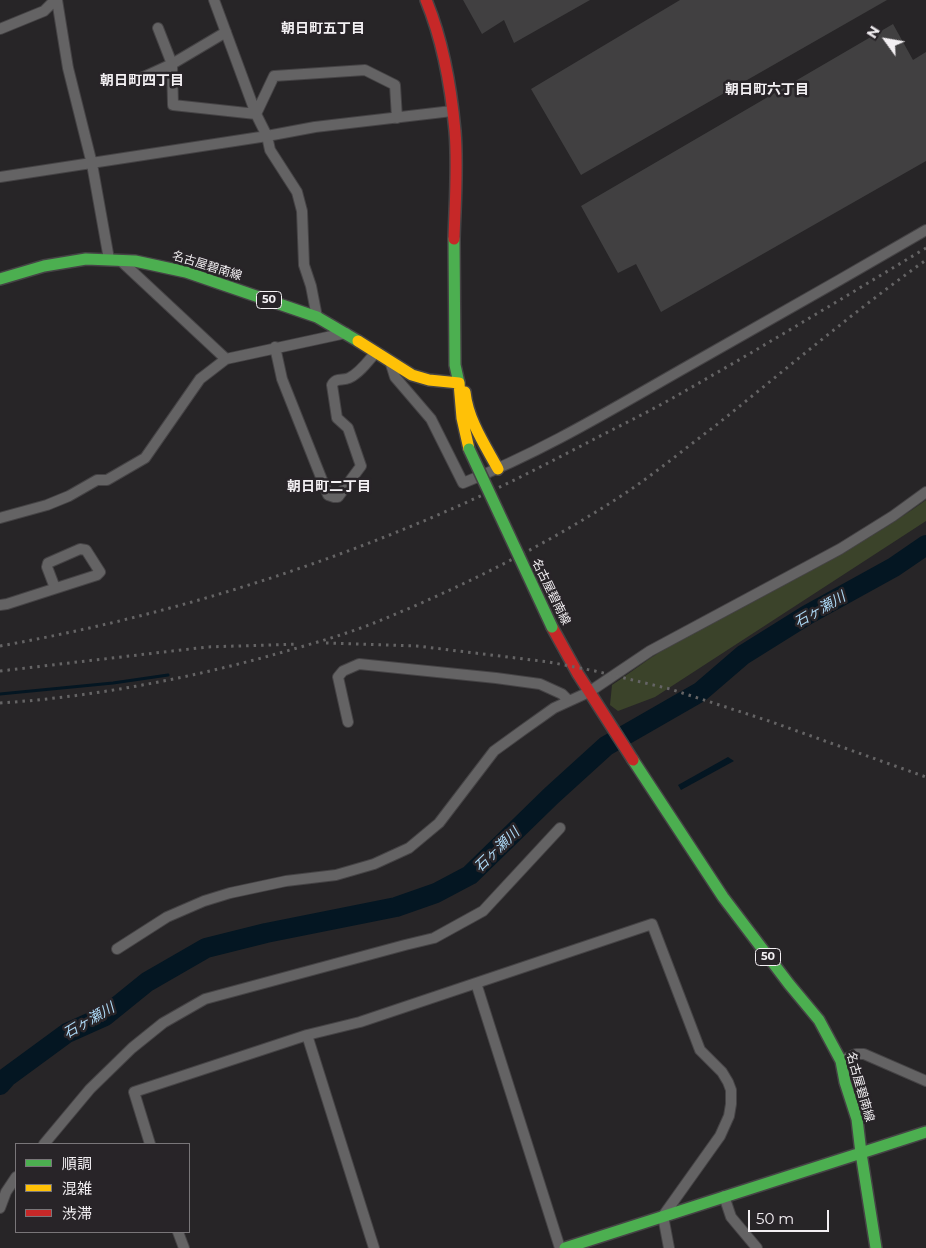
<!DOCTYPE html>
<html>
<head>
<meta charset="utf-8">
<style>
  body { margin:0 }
  #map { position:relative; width:926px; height:1248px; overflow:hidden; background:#272527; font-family:Montserrat,"Noto Sans JP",sans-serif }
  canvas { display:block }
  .legend { position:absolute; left:15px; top:1143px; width:175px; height:90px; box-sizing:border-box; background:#282428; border:1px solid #797679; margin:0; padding:6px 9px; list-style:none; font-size:15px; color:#f3f0f3 }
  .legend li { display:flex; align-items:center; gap:10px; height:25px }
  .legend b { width:25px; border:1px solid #797679 }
  .north { position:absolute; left:861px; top:15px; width:50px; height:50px; -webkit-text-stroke:4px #282428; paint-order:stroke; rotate:302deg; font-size:14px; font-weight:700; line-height:20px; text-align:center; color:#f3f0f3 }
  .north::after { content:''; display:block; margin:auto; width:18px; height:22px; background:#f3f0f3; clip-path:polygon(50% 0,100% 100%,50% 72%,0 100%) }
  .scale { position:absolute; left:748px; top:1210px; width:81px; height:22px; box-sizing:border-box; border:2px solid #f3f0f3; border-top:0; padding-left:6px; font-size:15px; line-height:18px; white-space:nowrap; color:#f3f0f3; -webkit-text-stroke:4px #282428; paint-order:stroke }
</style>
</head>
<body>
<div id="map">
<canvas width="926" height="1248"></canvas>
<ul class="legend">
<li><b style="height:6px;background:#4caf50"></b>順調</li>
<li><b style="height:6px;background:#ffc107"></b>混雑</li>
<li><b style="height:6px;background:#c62828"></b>渋滞</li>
</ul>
<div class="north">N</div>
<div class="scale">50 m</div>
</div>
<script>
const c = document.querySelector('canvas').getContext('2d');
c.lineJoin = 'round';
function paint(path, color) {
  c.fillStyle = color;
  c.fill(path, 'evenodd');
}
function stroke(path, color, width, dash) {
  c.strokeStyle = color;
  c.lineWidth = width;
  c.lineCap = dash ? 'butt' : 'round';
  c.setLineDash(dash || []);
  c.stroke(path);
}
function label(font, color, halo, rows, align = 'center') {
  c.font = font + ' Montserrat,"Noto Sans JP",sans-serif';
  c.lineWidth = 5;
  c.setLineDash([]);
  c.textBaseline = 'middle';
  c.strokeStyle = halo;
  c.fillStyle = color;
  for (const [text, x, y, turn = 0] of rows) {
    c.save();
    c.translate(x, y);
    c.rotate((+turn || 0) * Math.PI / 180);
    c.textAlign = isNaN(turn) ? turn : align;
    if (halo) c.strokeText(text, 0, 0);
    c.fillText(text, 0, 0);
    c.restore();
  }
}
paint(new Path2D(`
  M926,500V521L655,697L618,711L610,705L612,685C633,671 653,655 675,643C758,594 847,557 926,500Z`), '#3b432a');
paint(new Path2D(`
  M728,757L734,761L681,790L678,785Z`), '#041622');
stroke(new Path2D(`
  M0,694L113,683L168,675`), '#041622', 3);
stroke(new Path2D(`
  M0,1085L7,1077L67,1033L105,1016L147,982L206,948L266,933L396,907L436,893L470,875L551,796L606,746L700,692L743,655L807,615L894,567L926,545`), '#041622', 20);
paint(new Path2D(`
  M463,0H590L514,43L504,20L482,34Z
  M680,0H887L581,175L531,89Z
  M893,24L913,60L926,52V161L661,312L636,264L618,273L581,206Z`), '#414041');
const street = new Path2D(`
  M57,0L68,68L92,164L109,259
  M214,0L256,114L267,136L270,150L297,192L302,211L304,265L311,286L317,317
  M158,28L172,64L173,105L256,114L274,76L365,70L395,85L397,118
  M0,29L44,11L55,0
  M137,80L172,64L226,32
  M0,177L267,136L315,127L452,111
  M120,260L226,359
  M275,347L282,379L328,495L334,497H338L361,466L348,428L337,418L332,385C336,377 342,381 349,378C360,373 369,360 376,352
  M390,361L395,377L431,419L463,483C542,452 614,408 688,366C768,321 847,276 926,230
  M0,518L47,505L69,496L97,480H107L145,458L200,379L226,359L346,333
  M0,605L7,604L97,575L100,572L86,550L80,549L48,563L47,567L55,588
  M348,722L338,677L343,671L359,664L496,678L540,684L562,694L569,701
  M117,949L167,917L204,901L230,893L286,881L336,875L374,864L409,848L439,823L494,751L523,730L554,708L589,692L650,651L840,549L893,516L926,492
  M476,983L560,1248
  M307,1035L374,1248
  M841,1061L856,1054H864L926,1081
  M44,1144L90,1089L132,1048L163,1023L205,999L405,945L434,938L483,911L560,828
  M150,1144L134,1092L307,1035L360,1022L652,924L700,1050L722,1072L728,1082L731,1090V1104L729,1116L720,1136L663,1216L669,1248
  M724,1196L731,1217L757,1248
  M0,1208L6,1192L16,1177
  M178,1232L184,1248`);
const fast = new Path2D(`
  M454,239L455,365L459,383
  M0,279L44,266L86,259L135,261L186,272L317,317L358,341
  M633,760L723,897L789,984L819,1020L841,1061L845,1082L857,1119L861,1153L926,1132
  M565,1248L861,1153L876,1248`);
const slow = new Path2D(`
  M358,341L412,375L429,380L459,383L462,418L469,449
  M465,392C468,420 485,445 498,469`);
const jam = new Path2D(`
  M426,0C443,41 451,87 455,131C458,167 455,204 454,239
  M552,627L578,674L633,760`);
stroke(street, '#454345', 12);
stroke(fast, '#454345', 14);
stroke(slow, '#454345', 14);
stroke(jam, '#454345', 14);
stroke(street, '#646364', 10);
stroke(fast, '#4caf50', 11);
stroke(slow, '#ffc107', 11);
stroke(jam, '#c62828', 11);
stroke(new Path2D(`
  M326,643L417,646L549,662L595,671L670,689L769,721L926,777
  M0,646C163,617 325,567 476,498C512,482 546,464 581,446C615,428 651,411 685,391C766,345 846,296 926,248
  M0,671L207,647L298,644
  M0,703C91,697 181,680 269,656C304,646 341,636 374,623C458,589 542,547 618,498C652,476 683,450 715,426C785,370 853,312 926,260`), '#656465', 3, [2.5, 5]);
const fastBridge = new Path2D(`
  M469,449L552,627`);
stroke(fastBridge, '#454345', 14, []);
stroke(fastBridge, '#4caf50', 11);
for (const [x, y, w] of [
  [269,300,25],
  [768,957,25]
]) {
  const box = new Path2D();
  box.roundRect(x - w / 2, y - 8.5, w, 17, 4);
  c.fillStyle = '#282428';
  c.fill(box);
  stroke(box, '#f3f0f3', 1);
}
label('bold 11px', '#f3f0f3', null, [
  ["50",269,300],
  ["50",768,957]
]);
label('12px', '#f3f0f3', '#282428', [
  ["名古屋碧南線",207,266,17],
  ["名古屋碧南線",551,592,64],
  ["名古屋碧南線",860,1087,74]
]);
label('bold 14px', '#f3f0f3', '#282428', [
  ["朝日町五丁目",323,29],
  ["朝日町四丁目",142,81],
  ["朝日町六丁目",767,90],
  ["朝日町二丁目",329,487]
]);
label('italic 14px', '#add9f6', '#282428', [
  ["石ヶ瀬川",820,610,-30],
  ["石ヶ瀬川",497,850,-44],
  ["石ヶ瀬川",89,1021,-30]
]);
</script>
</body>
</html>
